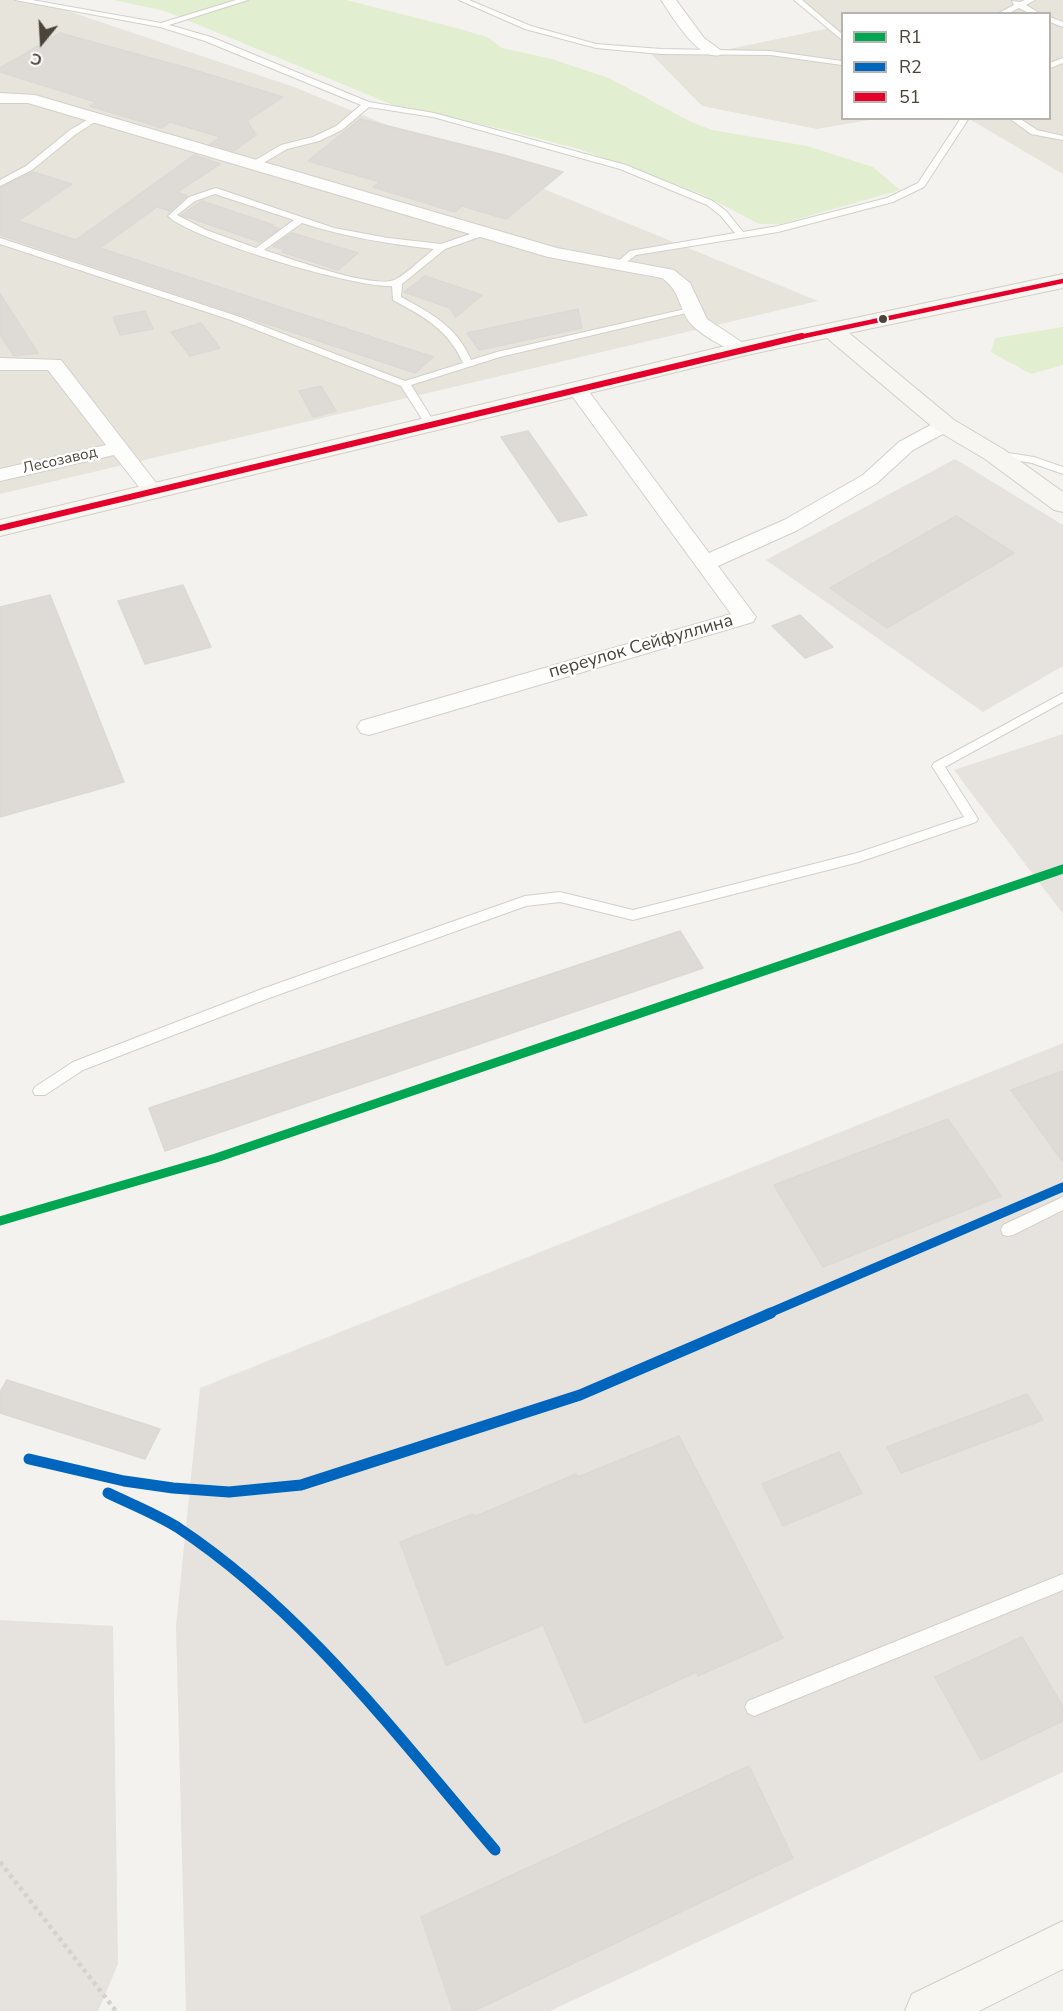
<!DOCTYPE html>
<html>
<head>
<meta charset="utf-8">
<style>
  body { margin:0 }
  #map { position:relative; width:1063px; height:2011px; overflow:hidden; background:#f4f2ee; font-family:"Nunito Sans",sans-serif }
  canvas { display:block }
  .legend { position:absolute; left:841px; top:12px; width:210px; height:108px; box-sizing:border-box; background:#fff; border:2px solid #b7b4b0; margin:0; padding:8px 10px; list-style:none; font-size:18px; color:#4b4439 }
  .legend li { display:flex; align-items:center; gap:12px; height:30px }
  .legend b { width:30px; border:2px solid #b7b4b0 }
  .north { position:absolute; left:12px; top:12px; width:60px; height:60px; -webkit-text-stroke:4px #fff; paint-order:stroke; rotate:198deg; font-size:16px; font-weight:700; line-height:24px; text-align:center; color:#4b4439 }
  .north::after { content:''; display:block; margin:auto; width:21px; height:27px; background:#4b4439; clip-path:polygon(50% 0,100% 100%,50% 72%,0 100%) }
</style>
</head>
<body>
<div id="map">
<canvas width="1063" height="2011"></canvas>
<ul class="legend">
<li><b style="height:8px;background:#00a651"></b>R1</li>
<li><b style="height:8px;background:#0065bd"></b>R2</li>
<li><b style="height:8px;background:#e4002b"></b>51</li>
</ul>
<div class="north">С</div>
</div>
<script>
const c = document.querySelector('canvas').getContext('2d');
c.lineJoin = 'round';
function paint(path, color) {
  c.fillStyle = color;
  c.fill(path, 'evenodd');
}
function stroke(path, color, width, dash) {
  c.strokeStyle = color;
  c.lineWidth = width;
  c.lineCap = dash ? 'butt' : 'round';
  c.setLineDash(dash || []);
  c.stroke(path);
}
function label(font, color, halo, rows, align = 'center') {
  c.font = font + ' "Nunito Sans",sans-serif';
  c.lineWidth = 5;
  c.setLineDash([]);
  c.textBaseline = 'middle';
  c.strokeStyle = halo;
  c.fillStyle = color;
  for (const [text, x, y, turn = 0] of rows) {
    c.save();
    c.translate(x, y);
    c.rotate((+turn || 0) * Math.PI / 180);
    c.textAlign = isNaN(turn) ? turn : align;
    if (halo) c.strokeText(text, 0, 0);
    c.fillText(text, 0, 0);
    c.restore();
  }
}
paint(new Path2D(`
  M0,0H35L294,87L818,301L0,494Z
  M798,0H1063V174L969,119L1050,118V14H842V118L875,119L817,129L702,106L648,51L715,52L830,28Z`), '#e7e4dc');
paint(new Path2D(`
  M955,459L1063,525V666L983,712L766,560Z
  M1063,734V914L954,770Z
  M1063,1043V1772L550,2011H186L176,1626L200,1388Z
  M0,1620L113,1626L118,1964L98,2011H0Z`), '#e6e2de');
paint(new Path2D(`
  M114,0H346L460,29L487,37L502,48L552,59L609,78L691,122L712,130L807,146L873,167L900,190L781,224H759L704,195L579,149L502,129L393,105L165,11Z
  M1063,327V365L1031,374L991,352L995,338Z`), '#e1eecf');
const building = new Path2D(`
  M60,33L191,69L283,97L247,121L256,135L234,151L210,144L220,137L170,122L162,128L90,106L96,102L0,72V68Z
  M360,119L504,155L563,172L506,219L462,206L455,212L373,187L380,182L308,161Z
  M194,155L220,164L177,192L187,196L170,211L157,207L100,248L433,357L415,373L0,235V188L33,172L72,184L18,221L76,240Z
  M202,201L273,225L271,226L279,229L260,242L181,215Z
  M292,233L358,253L338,270L282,252L285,250L273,246Z
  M425,276L482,295L456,317L450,308L404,292Z
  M0,294L38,353L14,356L0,335Z
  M578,309L582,328L479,350L467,333Z
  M145,311L153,329L120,335L113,317Z
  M201,323L220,348L190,356L171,332Z
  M321,386L336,411L313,417L299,391Z
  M528,431L587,515L559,522L501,437Z
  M956,516L1014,553L887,628L830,588Z
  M183,585L211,647L145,664L118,601Z
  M50,595L124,782L0,817V607Z
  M800,615L833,647L805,658L772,626Z
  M680,931L703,968L165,1151L149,1108Z
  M1063,1071V1162L1011,1090Z
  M948,1119L1001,1196L823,1267L774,1185Z
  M7,1380L160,1429L145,1459L0,1413V1392Z
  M1027,1394L1043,1420L901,1473L887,1447Z
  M679,1436L783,1638L698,1676L696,1672L585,1723L543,1625L446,1665L400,1542L473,1514L474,1517L576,1474L578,1477Z
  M839,1452L862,1493L783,1526L762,1484Z
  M1022,1637L1063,1707V1721L981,1760L935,1677Z
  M749,1766L793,1858L474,2011H453L421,1917Z`);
paint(building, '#dedbd6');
stroke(building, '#dcd9d4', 1.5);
const lane = new Path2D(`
  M15,0H32L161,23L236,0H248L169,25L211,37L369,102L434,113L626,165L713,201L727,212L743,232L778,226L887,198L918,183L961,118H969L924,187L893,202L778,232L636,255L620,267L615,264L630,251L735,233L721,216L707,205L620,169L433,117L369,107L342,130L319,141L287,149L258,166H252V162L281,145L313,137L336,126L361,105L205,41L160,27Z
  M459,0H469L531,26L596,44L661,49L770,51L842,61V65L770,55L661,54L596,48L525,29Z
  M794,0H802L842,34V40Z
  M1025,0H1035L1026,5L1041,14H1031L1019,8L1007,14H997L1014,5L1012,1L1020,2Z
  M1050,17L1063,22V27L1050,22Z
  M1063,58V63L1050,68V63Z
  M94,116L101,118L76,134L32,170L0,186V180L26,166L70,130Z
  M1009,118H1019L1037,130L1063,136V140L1031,134Z
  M216,188L334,228L388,238L441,244L482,230H488V234L445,249L402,284L401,297C431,313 457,327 471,360L497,352L694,307L699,310L500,357L411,385L436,425L431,428L427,427L401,386L231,320L0,244V238L237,316L405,381L463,363C449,330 423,316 393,300L392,286C355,288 193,240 168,216L189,197ZM215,194L294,220L256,248L206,230L177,215L195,201ZM302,223C345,237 389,244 434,249C425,256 403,277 394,280C372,289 289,258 264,250Z
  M995,451L1034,457L1063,467V474L1032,463L991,456V452Z
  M1063,693V702L945,767L978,819L976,822L859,862L633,920L560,902L526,906L272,997L83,1070L45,1095H35L33,1091L35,1087L73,1062L262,989L525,896L560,892L633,910L857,853L964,817L932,766L934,763Z
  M1063,1197V1210L1013,1235L1008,1236L1003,1235L1001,1230L1003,1225Z
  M1063,1574V1590L754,1716L748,1713L745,1707L748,1701Z`);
const street = new Path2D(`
  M661,0H676L704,38L723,52L720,55C698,61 672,16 661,0Z
  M0,93L35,95L557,248L674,270L690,283L707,319L752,349L749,353C736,356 701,335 692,325C678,310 682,292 662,278L548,257L28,103H0Z
  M0,358L61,360L160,488L163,492L160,496H146L114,455L0,481V469L106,445L48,370H0Z
  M577,383L584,385L709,553L784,520L863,475L899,442L938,421H952L955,425L952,429L913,450L877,483L798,530L718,566L756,617L753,622L369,735L361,733L357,727L361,721L731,614L567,389Z`);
const secondary = new Path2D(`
  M1063,274V288L849,333L954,420L1003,449L1063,492V512L1054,510L985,459L936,430L827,338L742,356L0,536V520L742,342Z
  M1063,1921V1969L979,2011H905L912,1994Z`);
stroke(lane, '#d2d0cb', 2);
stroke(street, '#d2d0cb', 2);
stroke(secondary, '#d3cfc5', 2);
stroke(new Path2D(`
  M0,1862L116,2011`), '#d3d2cc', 4.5, [4, 4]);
paint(lane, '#fdfdfc');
paint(street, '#fdfdfc');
paint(secondary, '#f7f6f1');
stroke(new Path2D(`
  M795,338L1063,281`), '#e4002b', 4.5);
stroke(new Path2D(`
  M0,528L802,336`), '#e4002b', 6);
stroke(new Path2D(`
  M0,1221L216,1158L1063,869`), '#00a651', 9);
stroke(new Path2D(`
  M767,1314L1063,1187`), '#0065bd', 9);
stroke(new Path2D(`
  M29,1459L124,1481L173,1488L229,1492L301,1485L580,1395L771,1313
  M108,1493C131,1504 156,1514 177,1527C304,1611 397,1736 495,1850`), '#0065bd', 11);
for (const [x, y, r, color] of [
  [883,319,5,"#4b4439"]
]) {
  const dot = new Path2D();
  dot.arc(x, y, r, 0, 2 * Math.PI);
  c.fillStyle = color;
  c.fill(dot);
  stroke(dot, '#fff', 2);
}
label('15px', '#4b4439', '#fff', [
  ["Лесозавод",60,461,-13]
]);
label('18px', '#4b4439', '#fff', [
  ["переулок Сейфуллина",641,647,-16]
]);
</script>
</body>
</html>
